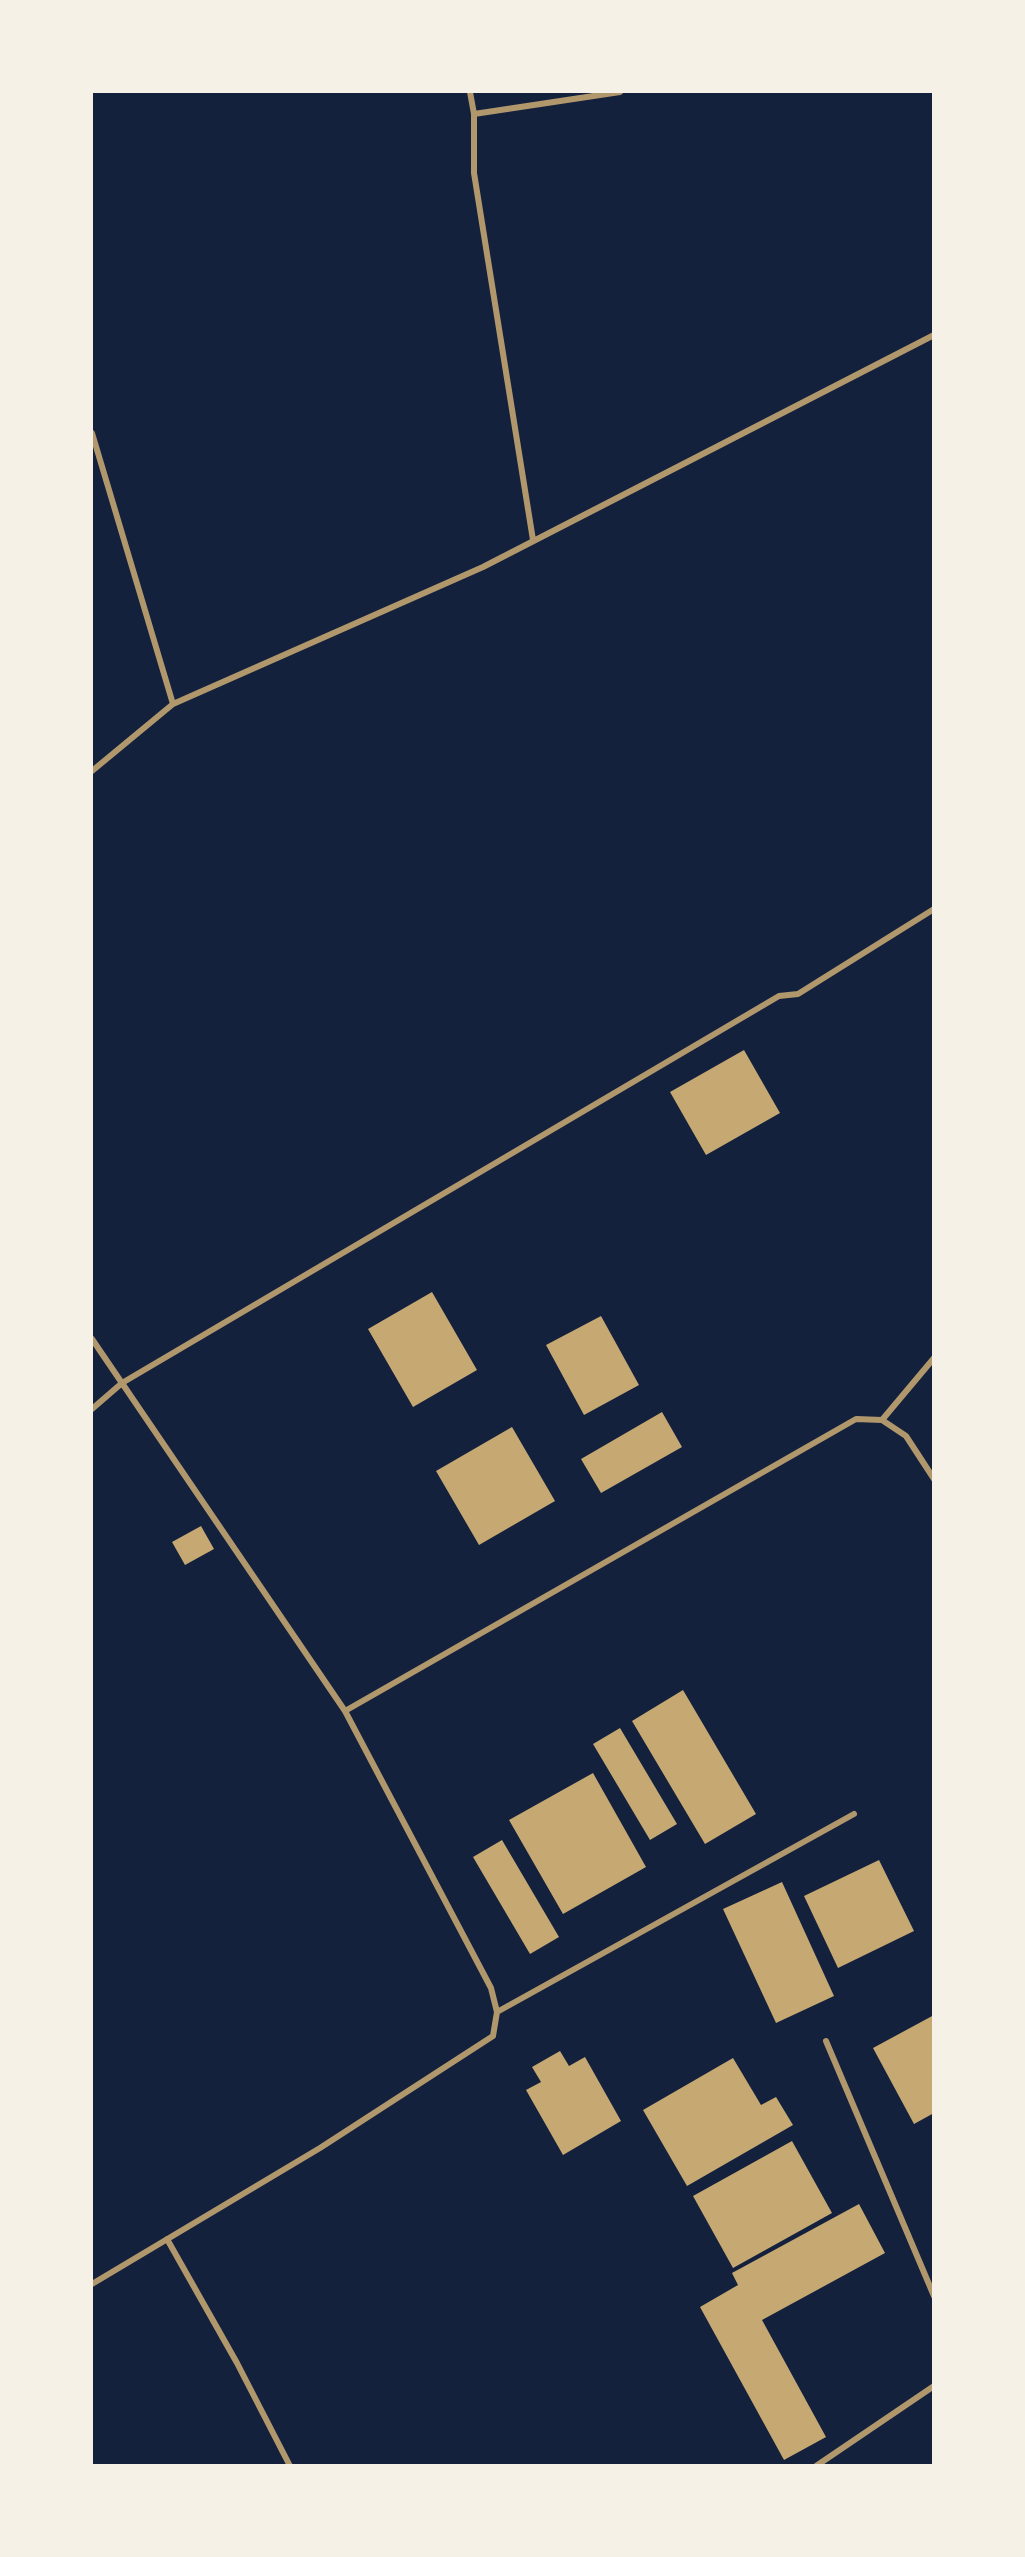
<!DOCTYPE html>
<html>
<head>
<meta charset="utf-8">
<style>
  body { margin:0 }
  #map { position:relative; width:1025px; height:2557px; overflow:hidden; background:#14213d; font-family:Mulish,sans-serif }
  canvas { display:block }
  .frame { position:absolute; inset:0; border:93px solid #f6f1e7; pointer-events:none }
</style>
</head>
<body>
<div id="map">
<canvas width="1025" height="2557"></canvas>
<div class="frame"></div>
</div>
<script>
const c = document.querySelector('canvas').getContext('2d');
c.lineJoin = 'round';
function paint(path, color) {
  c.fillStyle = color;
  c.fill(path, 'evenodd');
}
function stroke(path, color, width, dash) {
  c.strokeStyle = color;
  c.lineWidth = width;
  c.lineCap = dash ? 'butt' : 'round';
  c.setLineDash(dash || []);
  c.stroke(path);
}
paint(new Path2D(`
  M744,1050L780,1113L706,1155L670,1092Z
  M432,1292L477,1370L413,1407L368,1329Z
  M601,1316L639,1385L584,1415L546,1345Z
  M662,1412L682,1447L601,1493L581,1459Z
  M512,1427L555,1501L479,1545L436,1471Z
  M201,1526L214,1549L185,1565L172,1542Z
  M683,1690L756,1814L705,1844L632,1721Z
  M620,1728L677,1824L650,1840L593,1744Z
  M593,1773L646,1867L563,1914L509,1820Z
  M502,1840L559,1937L530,1954L473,1857Z
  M879,1860L914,1931L838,1968L804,1896Z
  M782,1882L834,1996L776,2023L723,1909Z
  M934,2015V2113L914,2124L873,2048Z
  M560,2051L569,2066L585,2057L621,2121L563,2155L526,2090L541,2082L532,2067Z
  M733,2058L761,2105L776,2097L793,2125L687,2186L643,2110Z
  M792,2141L832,2213L733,2268L693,2196Z
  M859,2204L885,2253L762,2320L826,2437L784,2460L700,2307L738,2285L732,2273Z`), '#c6a872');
stroke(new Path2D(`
  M470,92L474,114V173L533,540
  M474,114L620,92
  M92,433L173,704
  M92,771L173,704L483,567L934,335
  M92,1339L345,1711L491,1988L497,2012L493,2036L320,2148L92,2284
  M92,1409L122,1383L779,996L798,994L934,909
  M882,1420L934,1358
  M345,1711L856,1419L882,1420L906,1436L934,1479
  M497,2012L854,1814
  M826,2041L934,2296
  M167,2239L237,2363L290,2466
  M816,2466L934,2386`), '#b1986c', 6);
</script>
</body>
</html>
